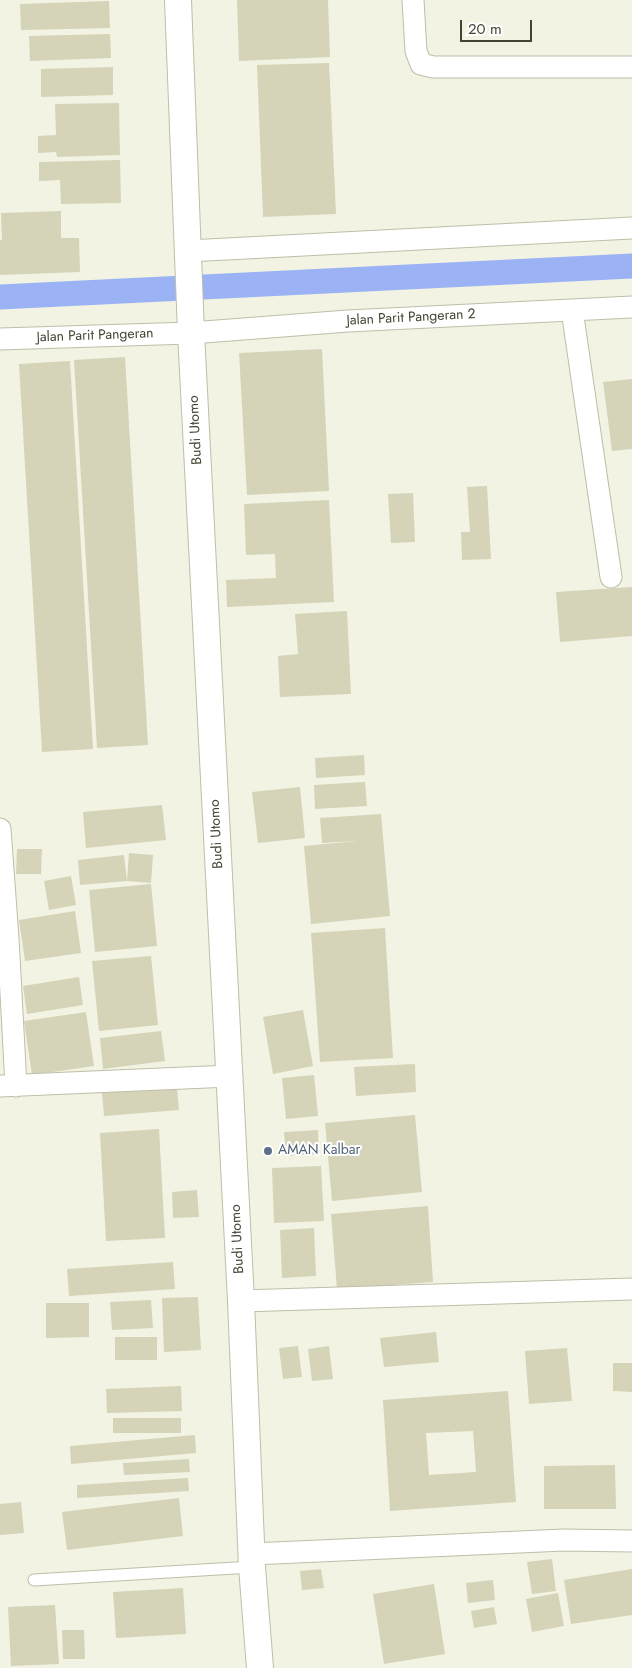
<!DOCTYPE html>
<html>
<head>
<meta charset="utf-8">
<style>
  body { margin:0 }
  #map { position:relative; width:632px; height:1668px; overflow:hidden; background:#f3f3e3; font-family:Jost,sans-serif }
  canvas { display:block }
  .scale { position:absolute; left:460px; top:20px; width:72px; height:22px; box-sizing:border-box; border:2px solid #454433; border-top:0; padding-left:6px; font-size:15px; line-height:18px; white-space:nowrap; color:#454433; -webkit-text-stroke:4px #fff; paint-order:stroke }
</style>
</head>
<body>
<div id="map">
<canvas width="632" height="1668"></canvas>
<div class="scale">20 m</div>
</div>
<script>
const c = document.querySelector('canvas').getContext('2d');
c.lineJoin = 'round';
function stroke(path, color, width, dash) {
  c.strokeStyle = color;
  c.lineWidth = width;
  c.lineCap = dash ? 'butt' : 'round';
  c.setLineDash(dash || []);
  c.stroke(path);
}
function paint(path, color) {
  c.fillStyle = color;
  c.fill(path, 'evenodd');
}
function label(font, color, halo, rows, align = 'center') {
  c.font = font + ' Jost,sans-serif';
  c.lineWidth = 4;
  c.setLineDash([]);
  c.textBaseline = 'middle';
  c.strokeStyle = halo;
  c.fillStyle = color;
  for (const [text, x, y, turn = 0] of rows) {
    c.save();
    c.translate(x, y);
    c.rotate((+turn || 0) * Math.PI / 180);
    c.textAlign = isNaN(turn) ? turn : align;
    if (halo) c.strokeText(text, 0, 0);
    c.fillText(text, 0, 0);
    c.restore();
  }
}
stroke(new Path2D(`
  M0,297L632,266`), '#9bb3f4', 25);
paint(new Path2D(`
  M237,0H328L330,57L239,61Z
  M109,1L110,28L21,30L20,4Z
  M110,34L111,58L30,61L29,36Z
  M329,63L336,214L263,217L257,65Z
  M113,67V95L41,97V69Z
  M119,103L120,155L57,157L56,152L38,153V136L56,135L55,104Z
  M120,160L121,203L61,204L60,180L39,181V162Z
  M61,211V238H79L80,272L0,275V240H2L1,213Z
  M322,349L329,491L247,495L239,353Z
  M125,357L148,745L97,748L74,360Z
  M70,361L93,749L42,752L19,364Z
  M632,379V449L612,451L603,382Z
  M487,486L491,559L462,560L461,532H470L467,487Z
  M413,493L415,542L391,543L388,494Z
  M329,500L334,602L227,607L226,580L276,578L275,554L246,555L244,504Z
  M632,587V636L560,642L556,592Z
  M347,611L351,694L280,697L278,656L298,654L295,614Z
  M364,755L365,775L316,778L315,758Z
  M365,782L367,806L315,809L314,785Z
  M300,787L305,838L258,843L252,792Z
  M162,805L166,840L86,848L83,812Z
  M381,814L390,916L311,924L304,846L357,841L322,843L320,818Z
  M17,849H42L41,874H16Z
  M129,853L153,855L151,883L127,881L80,885L78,860L124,855L127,881Z
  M71,876L76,905L49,910L44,881Z
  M151,884L157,946L95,952L89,890Z
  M75,911L81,953L25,961L19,920Z
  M385,928L393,1058L320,1062L311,933Z
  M151,956L158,1025L99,1031L92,961Z
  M79,977L83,1005L27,1014L23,986Z
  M303,1010L313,1066L273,1074L263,1017Z
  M86,1012L94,1066L32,1075L24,1021Z
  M161,1031L165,1061L103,1069L100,1038Z
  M415,1064L416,1092L356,1096L354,1067Z
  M314,1075L318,1116L286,1119L282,1078Z
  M177,1088L179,1110L104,1116L102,1093Z
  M415,1115L422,1192L332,1201L325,1123Z
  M159,1129L165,1238L106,1241L100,1133Z
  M318,1130L319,1154L286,1156L284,1132Z
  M321,1166L324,1221L274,1223L272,1168Z
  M197,1190L199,1217L173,1218L172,1192Z
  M428,1206L433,1282L337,1289L331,1214Z
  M314,1228L316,1276L282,1278L280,1230Z
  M173,1262L175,1289L69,1296L67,1269Z
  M198,1297L201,1350L164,1352L162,1298Z
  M151,1300L153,1328L112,1330L110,1302Z
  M46,1303H89V1337L46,1338Z
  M436,1332L439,1362L384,1367L380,1338Z
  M115,1337H157V1360H115Z
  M298,1346L302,1377L283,1379L279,1348Z
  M329,1346L333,1379L312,1381L308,1349Z
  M567,1348L572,1401L529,1404L525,1351Z
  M613,1363H632V1392L613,1391Z
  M181,1386L182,1411L107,1413L106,1389Z
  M508,1391L516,1502L390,1511L383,1400ZM473,1431L476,1472L429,1475L426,1433Z
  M113,1418H181V1433H113Z
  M195,1435L196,1453L71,1464L70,1446Z
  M189,1459L190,1472L124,1475L123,1463Z
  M615,1465L616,1509H544V1466Z
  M188,1478L189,1491L77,1498V1485Z
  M179,1498L183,1536L67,1550L62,1512Z
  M21,1502L24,1533L0,1535V1504Z
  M552,1559L556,1591L532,1594L527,1562Z
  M321,1569L324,1588L302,1590L300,1571Z
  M632,1569V1615L571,1624L564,1580Z
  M493,1580L495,1600L468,1603L466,1583Z
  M434,1584L445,1654L384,1664L373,1594Z
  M183,1588L186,1634L116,1638L113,1592Z
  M558,1593L564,1626L532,1632L526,1599Z
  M55,1605L59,1664L11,1666L8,1607Z
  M494,1607L497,1624L474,1628L471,1611Z
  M62,1630H84L85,1659H63Z`), '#d5d3b8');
const service = new Path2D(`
  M34,1580L252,1567`);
const minor = new Path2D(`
  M413,0L416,51L421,64L433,67H632
  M188,251L632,228
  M572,310L611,577
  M0,339L191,333L348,321L632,307
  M0,829L8,938L16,1086
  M0,1086L230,1076
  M241,1301L632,1289
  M252,1554L564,1540L632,1541`);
const tertiary = new Path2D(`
  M178,0L191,333L241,1301L252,1567L260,1668`);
stroke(service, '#bfbea6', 13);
stroke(minor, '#bfbea6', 23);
stroke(tertiary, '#bfbea6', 28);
stroke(service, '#fff', 11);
stroke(minor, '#fff', 21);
stroke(tertiary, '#fff', 26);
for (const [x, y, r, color] of [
  [268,1151,5,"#5c6f8a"]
]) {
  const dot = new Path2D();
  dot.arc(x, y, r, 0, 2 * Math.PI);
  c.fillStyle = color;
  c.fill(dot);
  stroke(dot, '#fff', 2);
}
label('14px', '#454433', '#fff', [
  ["Jalan Parit Pangeran 2",411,318,-3],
  ["Jalan Parit Pangeran",95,336,-2],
  ["Budi Utomo",196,430,-93],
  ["Budi Utomo",217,834,-93],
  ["Budi Utomo",238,1239,-93]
]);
label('14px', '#4e5e75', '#fff', [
  ["AMAN Kalbar",278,1151]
], 'left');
</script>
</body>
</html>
